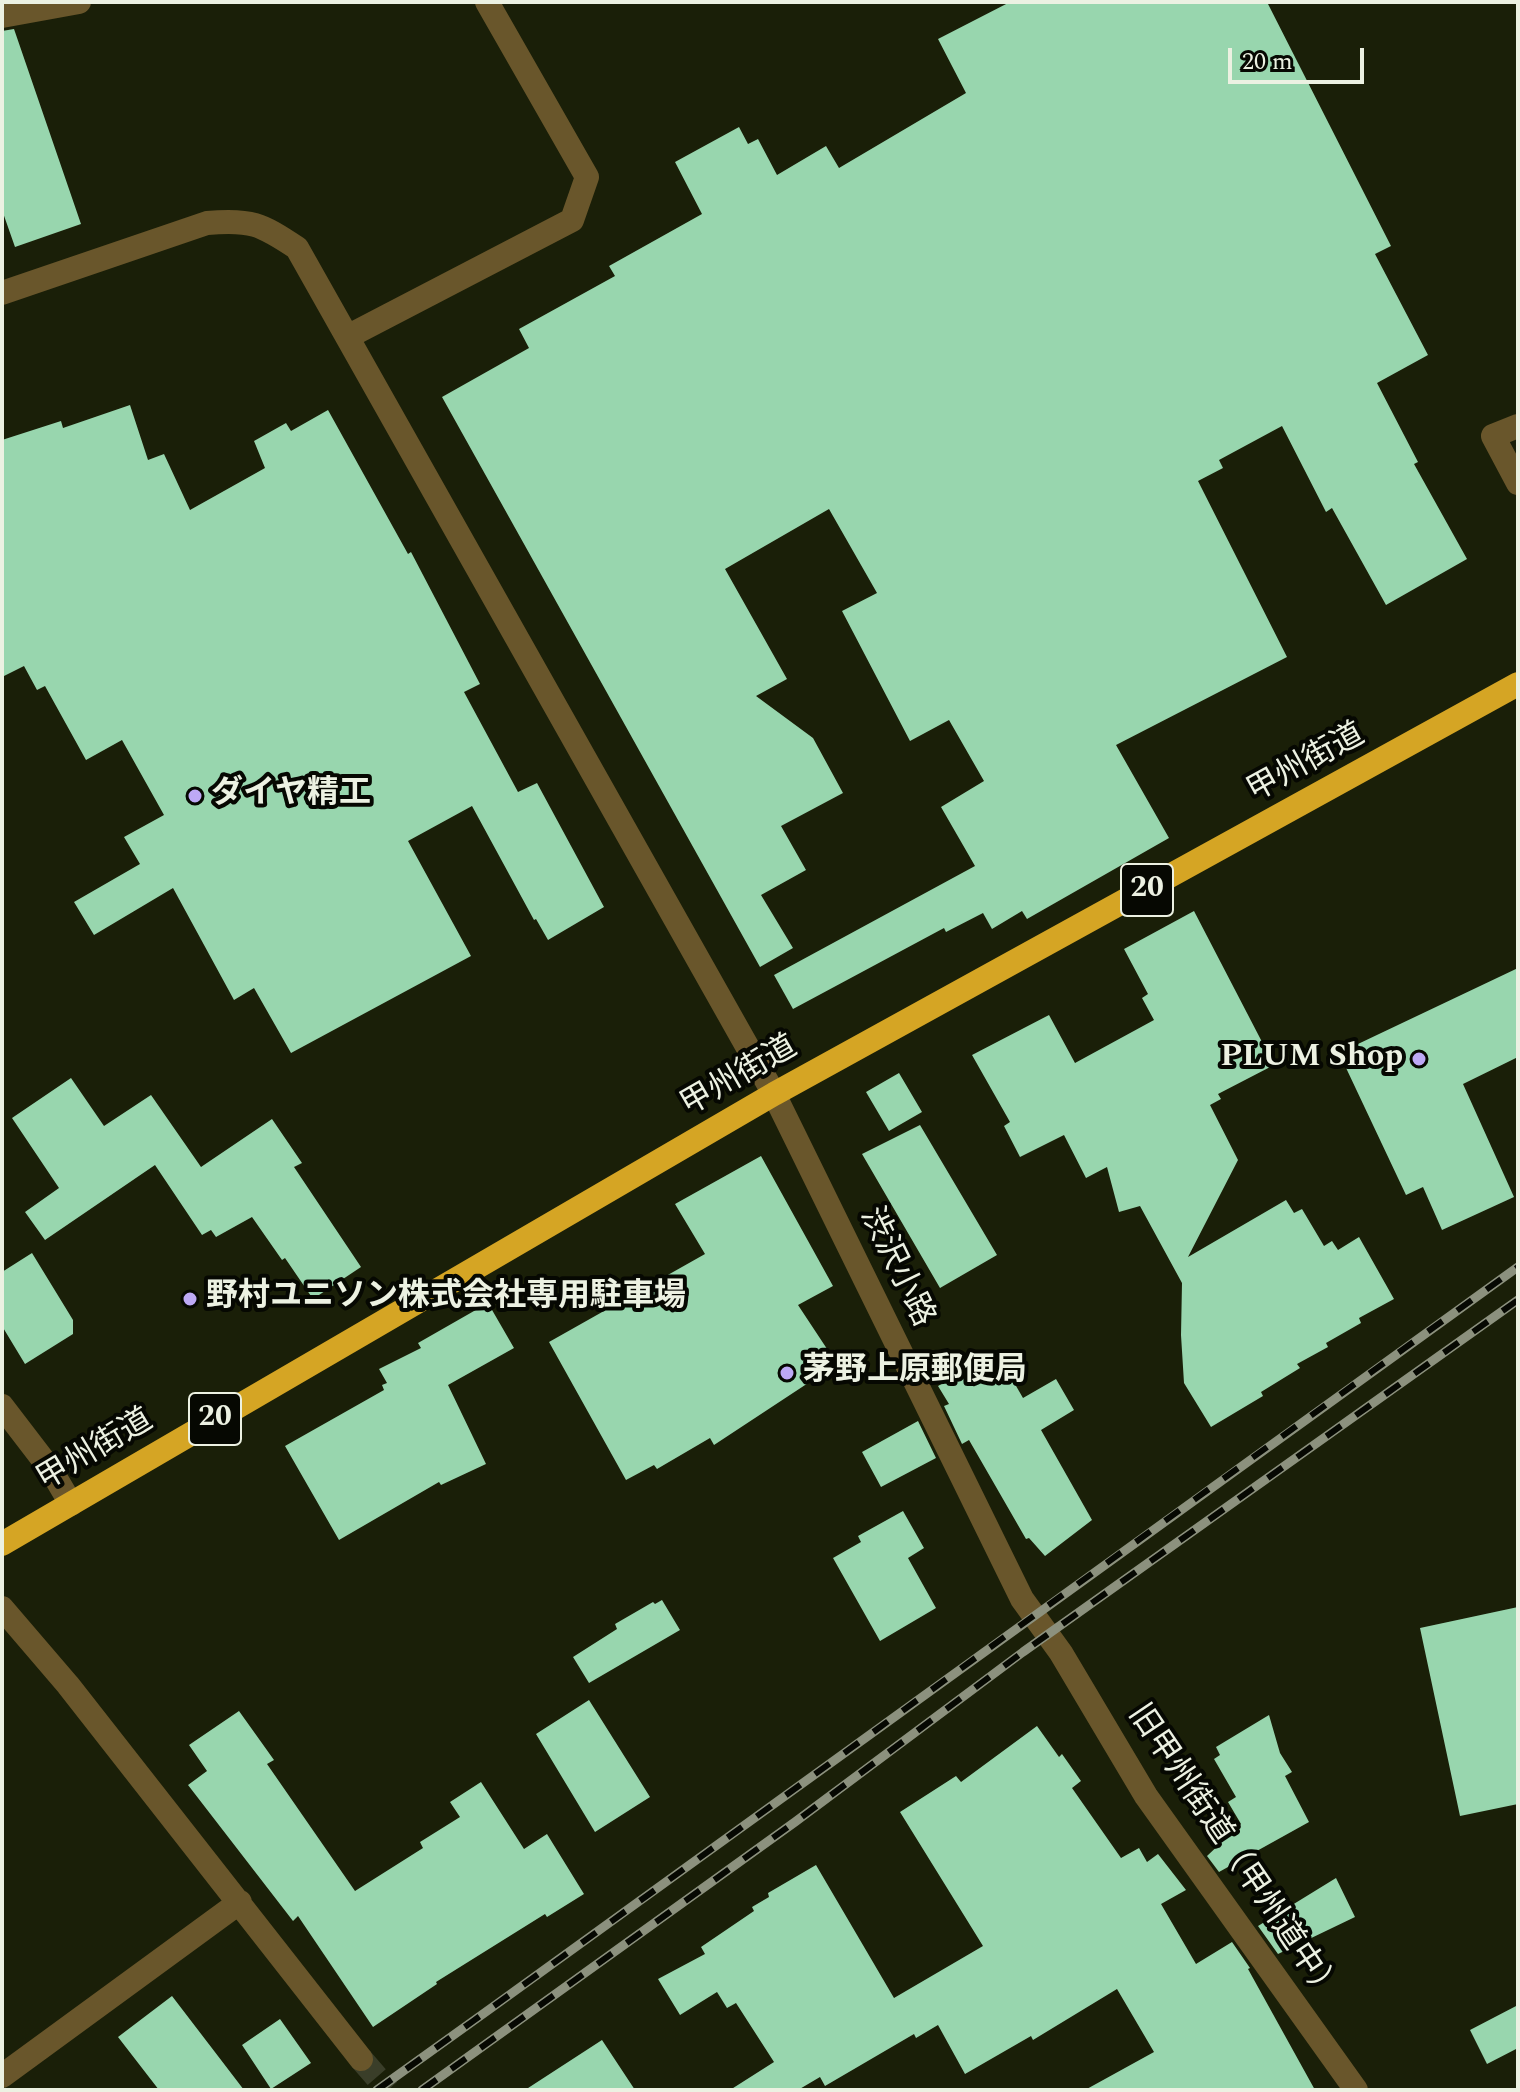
<!DOCTYPE html>
<html>
<head>
<meta charset="utf-8">
<style>
  body { margin:0 }
  #map { position:relative; width:1520px; height:2092px; overflow:hidden; background:#1a1f08; font-family:Spectral,serif }
  canvas { display:block }
  .frame { position:absolute; inset:0; border:4px solid #ecf1e2; pointer-events:none }
  .scale { position:absolute; left:1228px; top:48px; width:136px; height:36px; box-sizing:border-box; border:4px solid #ecf1e2; border-top:0; padding-left:10px; font-size:24px; line-height:28px; white-space:nowrap; color:#ecf1e2; -webkit-text-stroke:6px #060802; paint-order:stroke }
</style>
</head>
<body>
<div id="map">
<canvas width="1520" height="2092"></canvas>
<div class="frame"></div>
<div class="scale">20 m</div>
</div>
<script>
const c = document.querySelector('canvas').getContext('2d');
c.lineJoin = 'round';
function paint(path, color) {
  c.fillStyle = color;
  c.fill(path, 'evenodd');
}
function stroke(path, color, width, dash) {
  c.strokeStyle = color;
  c.lineWidth = width;
  c.lineCap = dash ? 'butt' : 'round';
  c.setLineDash(dash || []);
  c.stroke(path);
}
function label(font, color, halo, rows, align = 'center') {
  c.font = font + ' Spectral,"Noto Sans JP",serif';
  c.lineWidth = 8;
  c.setLineDash([]);
  c.textBaseline = 'middle';
  c.strokeStyle = halo;
  c.fillStyle = color;
  for (const [text, x, y, turn = 0] of rows) {
    c.save();
    c.translate(x, y);
    c.rotate((+turn || 0) * Math.PI / 180);
    c.textAlign = isNaN(turn) ? turn : align;
    if (halo) c.strokeText(text, 0, 0);
    c.fillText(text, 0, 0);
    c.restore();
  }
}
paint(new Path2D(`
  M1010,2H1267L1391,246L1375,254L1428,355L1377,383L1418,462L1414,464L1467,559L1386,605L1332,508L1326,512L1282,426L1219,460L1223,468L1198,481L1287,657L1116,745L1169,838L1027,919L1022,911L992,929L983,913L946,932L944,928L793,1009L774,975L975,866L941,807L984,781L949,720L910,741L842,611L877,593L829,509L725,569L787,679L756,696L813,738L843,793L781,826L806,870L761,895L793,948L760,967L442,397L529,348L519,329L615,276L609,266L702,214L675,162L739,127L748,144L758,139L777,175L826,146L839,168L966,93L938,39Z
  M14,29L81,224L15,247L2,210V31Z
  M130,405L148,460L164,454L190,510L265,468L254,441L286,423L291,431L328,410L408,554L411,552L480,684L464,692L518,792L537,783L604,907L548,940L536,919L534,920L472,806L408,841L471,956L291,1053L254,988L234,1000L173,888L94,935L74,902L140,864L124,837L164,815L122,740L86,760L45,686L37,690L24,666L2,677V440L61,421L63,428Z
  M1194,911L1274,1065L1218,1094L1221,1099L1210,1105L1238,1160L1188,1257L1286,1200L1294,1213L1302,1209L1324,1246L1332,1241L1338,1250L1359,1237L1394,1299L1359,1318L1361,1323L1326,1343L1328,1347L1297,1364L1300,1368L1261,1392L1263,1396L1211,1427L1184,1383L1181,1335L1182,1283L1140,1206L1119,1212L1107,1167L1086,1178L1064,1135L1020,1157L1004,1126L1010,1122L972,1055L1049,1015L1075,1063L1154,1020L1142,998L1148,994L1124,949Z
  M1518,968V1057L1463,1084L1514,1197L1442,1230L1423,1187L1406,1195L1339,1053Z
  M899,1073L922,1112L889,1131L866,1092Z
  M71,1078L104,1126L151,1095L201,1167L272,1119L302,1163L294,1167L361,1267L313,1299L285,1258L282,1260L252,1217L216,1237L211,1230L202,1235L155,1165L45,1240L25,1212L59,1188L12,1118Z
  M920,1125L997,1255L940,1288L862,1154Z
  M761,1156L833,1286L798,1305L837,1364L714,1445L710,1438L657,1469L654,1465L626,1480L549,1342L705,1254L675,1204Z
  M32,1253L73,1320V1334L25,1364L2,1326V1272Z
  M488,1303L514,1348L448,1385L486,1464L441,1485L439,1482L339,1540L285,1446L384,1390L382,1385L387,1383L379,1369L421,1348L418,1343Z
  M997,1353L1023,1398L1056,1379L1074,1410L1041,1430L1092,1520L1045,1556L1029,1538L1026,1539L969,1440L962,1444L944,1406L949,1404L938,1386Z
  M918,1421L936,1458L881,1487L862,1452Z
  M903,1511L924,1548L908,1558L936,1608L880,1641L833,1558L861,1542L858,1536Z
  M662,1600L680,1630L589,1683L573,1657L617,1629L615,1624L653,1602L655,1604Z
  M1518,1607V1804L1460,1816L1420,1628Z
  M589,1700L650,1797L595,1832L536,1734Z
  M239,1711L274,1760L267,1764L355,1891L423,1848L420,1842L460,1817L450,1802L481,1782L524,1849L547,1834L584,1894L547,1917L545,1914L436,1982L437,1984L373,2027L298,1916L293,1921L188,1785L207,1771L189,1745Z
  M1269,1715L1280,1753L1292,1772L1285,1776L1309,1822L1219,1872L1207,1856L1241,1824L1228,1802L1236,1797L1214,1759L1220,1755L1216,1747Z
  M1037,1726L1059,1757L1062,1754L1081,1781L1072,1788L1121,1858L1139,1848L1147,1862L1158,1854L1186,1890L1161,1904L1196,1964L1232,1942L1250,1968L1248,1969L1315,2090H1085L1154,2052L1117,1989L1033,2040L1031,2036L965,2074L938,2025L916,2038L914,2034L825,2086L820,2077L798,2090H730L774,2062L736,2003L727,2008L717,1992L680,2015L658,1979L705,1954L701,1947L754,1911L752,1907L769,1897L768,1893L816,1865L894,1998L983,1946L900,1812L956,1776L961,1782Z
  M1336,1878L1355,1917L1278,1954L1258,1926Z
  M172,1996L244,2090H159L118,2037Z
  M1518,2005V2048L1487,2064L1470,2030Z
  M280,2019L311,2063L271,2089L242,2045Z
  M602,2040L635,2090H525Z`), '#98d6ae');
stroke(new Path2D(`
  M361,2059L388,2090`), '#3a3e29', 24, [24, 12]);
stroke(new Path2D(`
  M2,16L79,2
  M2,293L207,223C251,219 261,224 297,248L774,1094L1022,1599L1061,1653L1146,1796L1356,2090
  M349,336L572,220L587,177L487,2
  M1518,426L1493,436L1518,483
  M2,1406L51,1470L71,1504
  M2,1608L68,1685L361,2059
  M2,2076L240,1902`), '#69562b', 24);
stroke(new Path2D(`
  M2,1544L774,1094L1518,684`), '#d5a524', 24);
const rail = new Path2D(`
  M377,2090C758,1817 1136,1540 1518,1267
  M422,2090L795,1822L1023,1652L1518,1300`);
stroke(rail, '#8c917e', 9);
stroke(rail, '#060802', 6, [18]);
for (const [x, y, r, color] of [
  [195,796,8,"#bda9f5"],
  [1419,1059,8,"#bda9f5"],
  [190,1299,8,"#bda9f5"],
  [787,1373,8,"#bda9f5"]
]) {
  const dot = new Path2D();
  dot.arc(x, y, r, 0, 2 * Math.PI);
  c.fillStyle = color;
  c.fill(dot);
  stroke(dot, '#060802', 3);
}
for (const [x, y, w] of [
  [1147,890,52],
  [215,1419,52]
]) {
  const box = new Path2D();
  box.roundRect(x - w / 2, y - 26, w, 52, 6);
  c.fillStyle = '#060802';
  c.fill(box);
  stroke(box, '#ecf1e2', 2);
}
label('bold 30px', '#ecf1e2', null, [
  ["20",1147,890],
  ["20",215,1419]
]);
label('32px', '#ecf1e2', '#060802', [
  ["甲州街道",1307,765,-29],
  ["甲州街道",740,1078,-30],
  ["渋沢小路",895,1268,64],
  ["甲州街道",96,1452,-31],
  ["旧甲州街道（甲州道中）",1232,1855,56]
]);
label('bold 32px', '#ecf1e2', '#060802', [
  ["ダイヤ精工",211,796],
  ["PLUM Shop",1403,1059,"right"],
  ["野村ユニソン株式会社専用駐車場",206,1299],
  ["茅野上原郵便局",803,1373]
], 'left');
</script>
</body>
</html>
